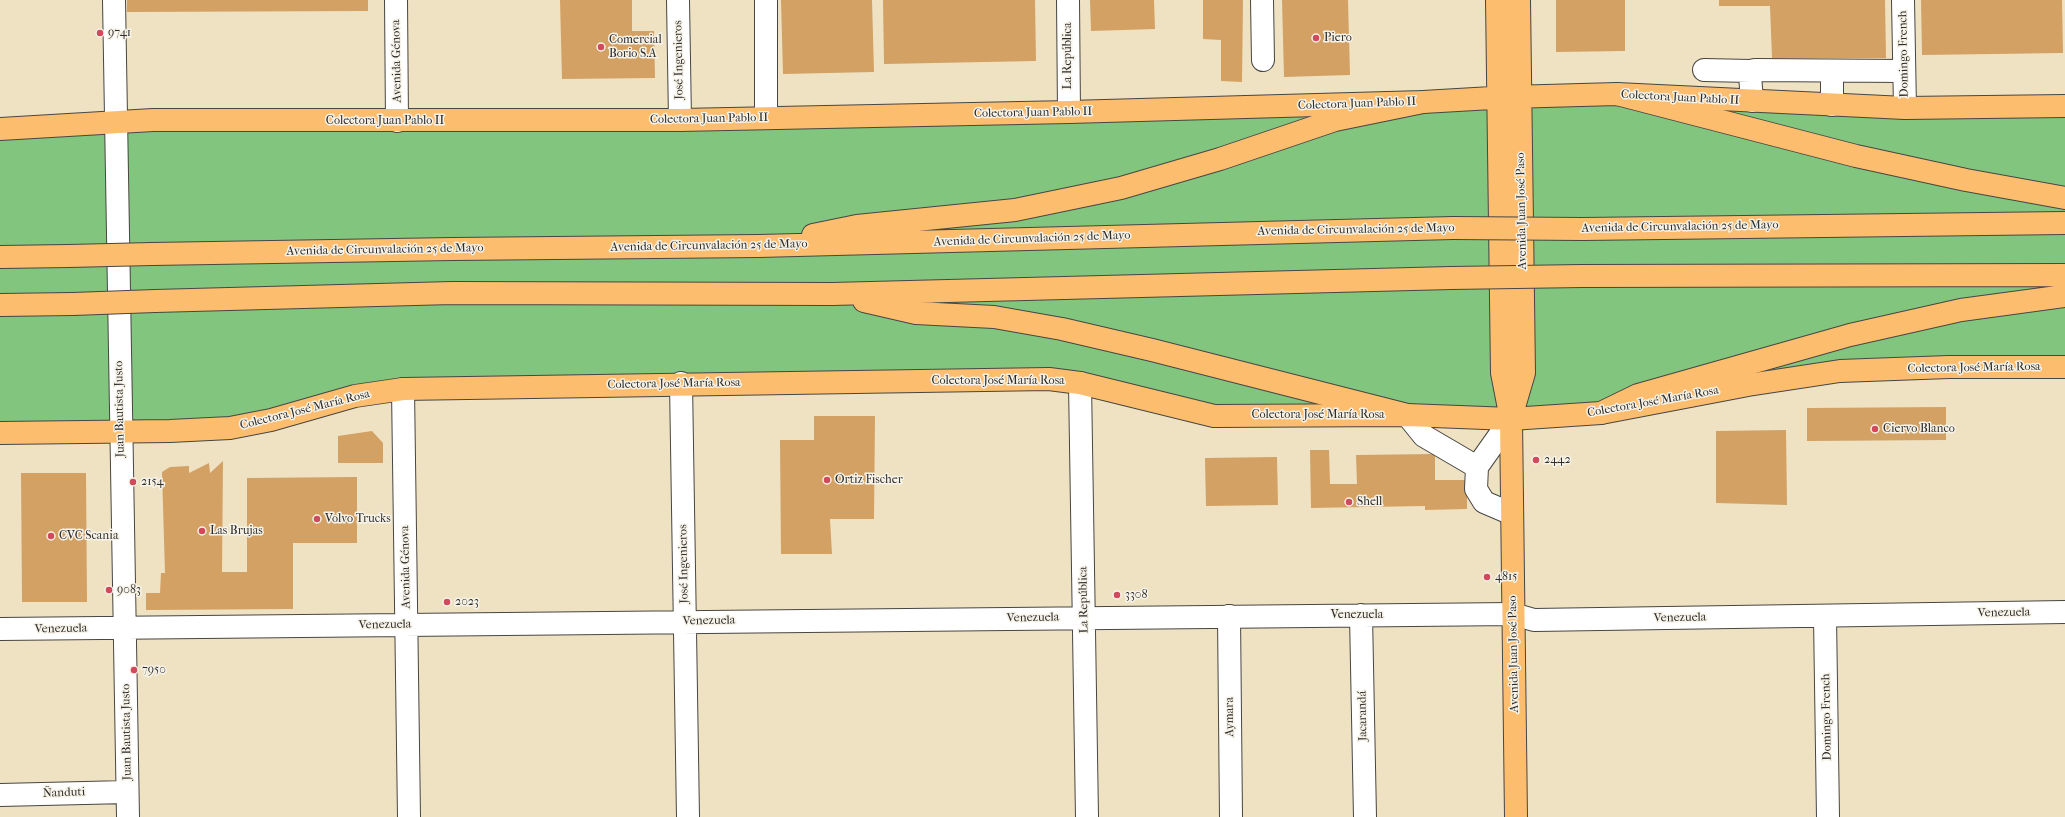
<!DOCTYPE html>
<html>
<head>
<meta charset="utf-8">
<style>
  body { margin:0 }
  canvas { display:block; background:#eee2c3 }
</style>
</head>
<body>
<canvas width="2065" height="817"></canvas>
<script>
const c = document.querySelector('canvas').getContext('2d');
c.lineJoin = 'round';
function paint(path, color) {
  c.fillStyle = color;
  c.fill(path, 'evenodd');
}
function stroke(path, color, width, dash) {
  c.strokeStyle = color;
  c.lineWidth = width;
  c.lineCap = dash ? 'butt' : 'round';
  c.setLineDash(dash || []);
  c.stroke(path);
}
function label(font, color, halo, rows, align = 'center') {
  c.font = font + ' "IM FELL French Canon",serif';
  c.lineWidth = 3;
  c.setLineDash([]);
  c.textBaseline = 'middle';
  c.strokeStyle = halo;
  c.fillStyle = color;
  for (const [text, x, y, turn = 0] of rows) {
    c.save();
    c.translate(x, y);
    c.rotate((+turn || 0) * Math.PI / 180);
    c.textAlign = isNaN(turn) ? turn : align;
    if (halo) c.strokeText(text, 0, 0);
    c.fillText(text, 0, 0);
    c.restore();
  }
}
paint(new Path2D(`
  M1423,102L2065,106V367H1949L1601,413L1214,416L1080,383L403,389L271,420L0,433V129Z`), '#82c57f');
paint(new Path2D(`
  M127,0H368V11L127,12Z
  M560,0H632V31H654L655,78L562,79Z
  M781,0H872L874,72L783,74Z
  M883,0H1035L1036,61L884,64Z
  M1090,0H1154L1155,29L1091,31Z
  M1203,0H1243L1242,82L1221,81V40L1203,39Z
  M1282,0H1348L1350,75L1284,77Z
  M1556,0H1625V51L1556,52Z
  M1719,0H1885L1886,58H1772L1770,6H1719Z
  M1921,0H2062L2063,53L1922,55Z
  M1946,407V440L1807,441V408Z
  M814,416H875L874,519H830L832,554H781L780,440H814Z
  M1786,430L1787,505L1716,503V431Z
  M372,431L383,443V463H338V436Z
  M1310,450H1329L1330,484H1357L1356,455L1435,454V480H1467V509L1425,510V506L1311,508Z
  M1277,457L1278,505L1206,506L1205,458Z
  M223,461L222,572H247V478L357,477V543H293V609L146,610V593H160L161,573H165L162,472L170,467L189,466V473L209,463L210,473Z
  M21,473H86L87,602H22Z`), '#d3a163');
const minor = new Path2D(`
  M114,0L128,817
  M396,0L397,121
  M678,0L680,120
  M1068,0L1069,112
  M1262,0L1263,60
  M1903,0L1905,108
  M1704,70L1751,71
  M1752,101L1750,75L1751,71L1755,70L1904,71
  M1832,105V71
  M766,118V0
  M681,383L688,817
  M1080,383L1087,817
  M403,389L409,817
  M1407,415L1424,436L1477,467
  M1511,419L1477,467L1476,489L1484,502L1512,514
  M1361,615L1365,817
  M1229,616L1231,817
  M1825,617L1828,817
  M0,629L1513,614L1534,620L2065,612
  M0,795L127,792`);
const major = new Path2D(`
  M1497,0L1502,373L1511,419L1516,817
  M0,129L153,120H680L1069,112L1423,102L1509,97L1617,94L1905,108L2065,106
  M1512,414L1524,373L1519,0
  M0,433L170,431L230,428L271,420L355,396L403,389L1049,379L1080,383L1214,416L1407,415L1511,419L1601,413L1748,385L1840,371L1949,367H2065`);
const highway = new Path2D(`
  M1617,94L1856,156L1966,180L2065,198
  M1583,229L2065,223
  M813,235L857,226L1015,210L1121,188L1220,159L1335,120L1423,102
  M152,254L453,249L759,246L1453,228
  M0,257L69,256
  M1582,276L2065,275
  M155,301L452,293L832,294L1451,278
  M864,301L916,313L994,317L1062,329L1152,350L1407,415
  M0,305L73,304
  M1601,413L1638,395L1850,335L1961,310L2065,296`);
stroke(minor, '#484642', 24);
stroke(major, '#484642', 24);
stroke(highway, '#484642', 24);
stroke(minor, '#fff', 22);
stroke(major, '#fcbd6f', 22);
stroke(highway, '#fcbd6f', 22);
const highwayBridge = new Path2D(`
  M1453,228L1583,229
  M69,256L152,254
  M1451,278L1582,276
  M73,304L155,301`);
stroke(highwayBridge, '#484642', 24, []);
stroke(highwayBridge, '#fcbd6f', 22);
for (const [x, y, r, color] of [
  [100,33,4,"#d1495b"],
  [1316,38,4,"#d1495b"],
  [601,47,4,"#d1495b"],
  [1875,429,4,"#d1495b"],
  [1536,460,4,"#d1495b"],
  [827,480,4,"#d1495b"],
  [133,482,4,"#d1495b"],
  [1349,502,4,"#d1495b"],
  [317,519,4,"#d1495b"],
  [202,531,4,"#d1495b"],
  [51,536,4,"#d1495b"],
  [1487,577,4,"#d1495b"],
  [109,590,4,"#d1495b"],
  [1117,595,4,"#d1495b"],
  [447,602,4,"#d1495b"],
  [134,670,4,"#d1495b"]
]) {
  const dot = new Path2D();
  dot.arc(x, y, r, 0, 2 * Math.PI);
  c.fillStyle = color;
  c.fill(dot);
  stroke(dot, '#f7f3e8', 1.5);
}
label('12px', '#2b2b2b', '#f7f3e8', [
  ["9741",108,33],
  ["Piero",1324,38],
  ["Comercial",609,40],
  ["Borio S.A",609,54],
  ["Ciervo Blanco",1883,429],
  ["2442",1544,460],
  ["Ortiz Fischer",835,480],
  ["2154",141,482],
  ["Shell",1357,502],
  ["Volvo Trucks",325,519],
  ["Las Brujas",210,531],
  ["CVC Scania",59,536],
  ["4815",1495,577],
  ["9083",117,590],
  ["3308",1125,595],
  ["2023",455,602],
  ["7950",142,670]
], 'left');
label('12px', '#2b2b2b', '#f7f3e8', [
  ["Domingo French",1904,54,-91],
  ["La República",1068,56,-90],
  ["José Ingenieros",679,60,-91],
  ["Avenida Génova",397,61,-91],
  ["Colectora Juan Pablo II",1680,98,3],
  ["Colectora Juan Pablo II",1357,104,-2],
  ["Colectora Juan Pablo II",1033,113,-1],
  ["Colectora Juan Pablo II",709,119,-1],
  ["Colectora Juan Pablo II",385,121],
  ["Avenida Juan José Paso",1522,211,-91],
  ["Avenida de Circunvalación 25 de Mayo",1680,227,-1],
  ["Avenida de Circunvalación 25 de Mayo",1356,230,-1],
  ["Avenida de Circunvalación 25 de Mayo",1032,239,-2],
  ["Avenida de Circunvalación 25 de Mayo",709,246,-1],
  ["Avenida de Circunvalación 25 de Mayo",385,250,-1],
  ["Colectora José María Rosa",1974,368,-1],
  ["Colectora José María Rosa",998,381],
  ["Colectora José María Rosa",674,384,-1],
  ["Colectora José María Rosa",1653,402,-10],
  ["Juan Bautista Justo",120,409,-91],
  ["Colectora José María Rosa",305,410,-14],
  ["Colectora José María Rosa",1318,415],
  ["José Ingenieros",684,564,-91],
  ["Avenida Génova",406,567,-91],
  ["La República",1084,600,-91],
  ["Venezuela",2004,613,-1],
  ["Venezuela",1357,615],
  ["Venezuela",1033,618,-1],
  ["Venezuela",1680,618,-1],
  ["Venezuela",709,621,-1],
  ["Venezuela",385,625,-1],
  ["Venezuela",61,629,-1],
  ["Avenida Juan José Paso",1514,654,-91],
  ["Jacarandá",1363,716,-91],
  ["Aymara",1230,717,-91],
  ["Domingo French",1827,717,-91],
  ["Juan Bautista Justo",127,732,-91],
  ["Ñanduti",64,793,-2]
]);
</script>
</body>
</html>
